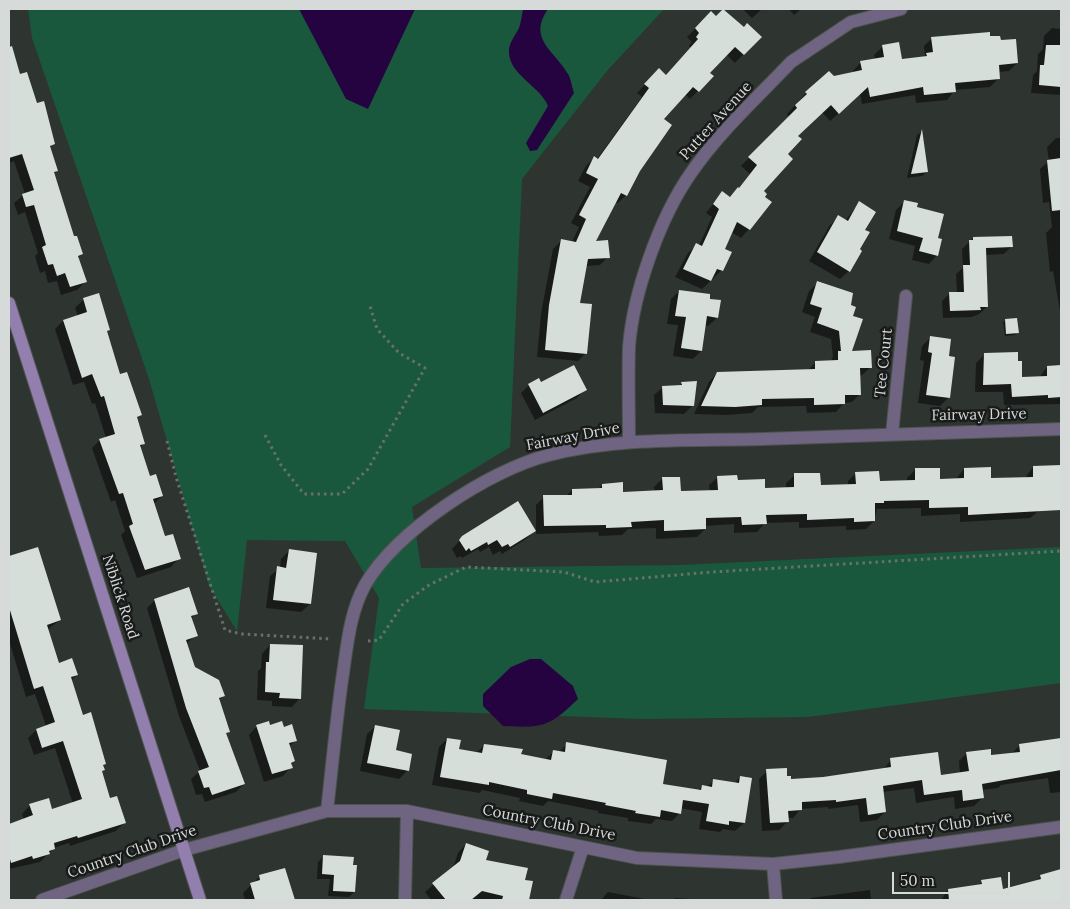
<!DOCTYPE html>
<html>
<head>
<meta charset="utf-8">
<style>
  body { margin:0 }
  #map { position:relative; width:1070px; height:909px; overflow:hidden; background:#2e3430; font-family:Lora,serif }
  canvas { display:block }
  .frame { position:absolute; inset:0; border:10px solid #d6dad8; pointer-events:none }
  .scale { position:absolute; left:892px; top:872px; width:118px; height:22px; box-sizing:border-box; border:2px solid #d6dad8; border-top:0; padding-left:6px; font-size:15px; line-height:18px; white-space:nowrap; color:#d6dad8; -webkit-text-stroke:4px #181b19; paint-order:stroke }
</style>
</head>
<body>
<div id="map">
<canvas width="1070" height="909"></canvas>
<div class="frame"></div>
<div class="scale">50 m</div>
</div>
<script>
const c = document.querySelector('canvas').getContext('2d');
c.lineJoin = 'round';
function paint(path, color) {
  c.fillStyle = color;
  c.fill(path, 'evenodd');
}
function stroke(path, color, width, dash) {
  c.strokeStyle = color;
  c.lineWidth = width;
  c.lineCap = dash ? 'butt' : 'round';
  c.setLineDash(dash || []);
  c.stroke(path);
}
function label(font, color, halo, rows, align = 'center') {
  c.font = font + ' Lora,serif';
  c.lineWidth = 5;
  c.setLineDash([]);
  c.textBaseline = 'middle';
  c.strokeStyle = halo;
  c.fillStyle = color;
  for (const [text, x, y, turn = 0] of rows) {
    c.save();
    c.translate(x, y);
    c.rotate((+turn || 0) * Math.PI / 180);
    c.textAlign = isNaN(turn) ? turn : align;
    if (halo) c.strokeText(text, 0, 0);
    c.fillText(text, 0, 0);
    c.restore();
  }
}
paint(new Path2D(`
  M28,9H664L607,71L522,179L510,447L412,507L421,568L680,565L1061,547V683L808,717L643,719L364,709L379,598L345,541L247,540L237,631L209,586L149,379L32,38Z`), '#1a583e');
paint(new Path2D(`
  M299,9H415L368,109L346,99Z
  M523,9H548C527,39 555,51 568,74C571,79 572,87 574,93L537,150L530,151L526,143L548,106C541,87 510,75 509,53C508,44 515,36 519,28C521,22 522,15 523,9Z
  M530,659H541L573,686L578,699C549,727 543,728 503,726L483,706V694L511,667Z`), '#240340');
paint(new Path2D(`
  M743,9H762L752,18Z
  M789,9H801L794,15Z
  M724,10L744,29L760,37L735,63L726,54L708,73L698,91L690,99L685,94L663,119L626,195L618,203L615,202L594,242L608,257L600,265L586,266L579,304L586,353L578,361L537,357L541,314L553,249L562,240L572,242L579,227L571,223L590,187L578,181L586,166L594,158L597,159L642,97L637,93L651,78L666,76L691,48L689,46L692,42L687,37L711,13L716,18Z
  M1052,28L1061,29V95L1031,93L1033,75L1037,71L1038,54L1043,49L1044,36Z
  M932,38H989L1000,42L1017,63L1009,71L998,72L999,78L990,87L955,90L947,100L916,103L915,95L862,104L860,94L830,121L822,112L796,136L762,191L749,229L741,238L731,232L723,249L722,270L702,289L675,277L688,253L697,245L699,246L712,217L706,213L722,193L729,198L738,189L750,174L741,166L789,117L787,114L806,93L833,77L853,73V71L861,62L875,60L874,55L883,46L901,60L923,58L925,56L924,46Z
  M9,41L20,75L36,104L54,143L49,148L56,171L53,174L74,238L82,254L78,258L86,281L77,290L61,295L57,281L48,283L45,271L40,273L35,256L38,253L25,212L18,215L14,203L25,194L14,161L9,163Z
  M921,132L927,172L922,176L907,178L917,135Z
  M1056,138H1061V316L1053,271L1050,272L1046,233L1052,227L1049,202L1043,203L1040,169L1049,161L1047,147Z
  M905,201L915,208L937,239V255L929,264L912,260L915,246L889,239L896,210Z
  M859,203L864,230L849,271L840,279L809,261L830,225L839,217L845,221Z
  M973,238L1012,246L1004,254L985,255L987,307L979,314L972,317L943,318L942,301L950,293H957L956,274L963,268L962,249Z
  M818,283L850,306L852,317L851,352L871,367L862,375L859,376L860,394L852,402L844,403L836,412L807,413L806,406L758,407L752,413L726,415L694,414L709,382L717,373L807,371L816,362H830L833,357L831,339L810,332L815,317L802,312L809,291Z
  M679,291L708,300L717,318L708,326L705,325L701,351L693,359L673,356L678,325L667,324L671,299Z
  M98,295L109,330L106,332L119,376L141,415L136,419L144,443L140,448L149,478L162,496L154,504L165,538L179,558L171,567L137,578L121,535L125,531L115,500L111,502L92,448L100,440L106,438L95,403L92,404L84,382L73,385L55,329L63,321L78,316L75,308L83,300Z
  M1006,320L1017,332L1015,335L1005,336L1003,322Z
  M931,337L948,357V398L940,406L918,403L924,361L920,360L922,346Z
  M984,355L1021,378H1039L1047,367L1061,366V404L1004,405L1003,392H975L976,363Z
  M682,383L692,406L684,414L655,413L654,395L663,387H678Z
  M529,385L585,389L577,398L535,420L521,393Z
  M1061,466V503L1047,504L1030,518L960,522V514L921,516V508L877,509L874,521L866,529L846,530V526L799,528V522L765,523L757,532L734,533V524L705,526V529L697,537L656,539V528L628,529L622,535L599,536L598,532L536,534V505L544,497L566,496L572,490L598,489L602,485L622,494L655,492L654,487L663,478L680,492H710L709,485L718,477L764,489H786V483L795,475L819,486L848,485V481L856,473L879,482L907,481V478L916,469L939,480L956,479L964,469L990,480L1025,478L1033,467Z
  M535,531L526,539L502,554L500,551L493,555L489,547L480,552L478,549L462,558L461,556L457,558L452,549L463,537Z
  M37,549L60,620L47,630L58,664L77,674L71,681L82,717L104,764L101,772L110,799L124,823L116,831L70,846L69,843L54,848L40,862L9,869V825L24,820L22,814L30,805L51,810L73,804L55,748L34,755L28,738L36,730L46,726L35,694L26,697L9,640V558Z
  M289,551L310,604L301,612L266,608L270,576L280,568L281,559Z
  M155,600L196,613L191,619L196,635L186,644L194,668L223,696L218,701L228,731L225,734L244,784L236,792L205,802L202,794L196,795L191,779L200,771L179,716L147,608Z
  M270,645L300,698L292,707L272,706V701L257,700L258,671L261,668L262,654Z
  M257,726L283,729L296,740L289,747L294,761L291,764V767L283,776L264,782L249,735Z
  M376,726L408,770L399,779L360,771L367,734Z
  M447,739L457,750L476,753L485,745L520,755L546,759L554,751L559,752L567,744L662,785L698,791L702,786L707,787L714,780L734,784L740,777L744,823L735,831L723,829L720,832L699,829L702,812L680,808V813L672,821L656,819L651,824L628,821V818L598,813V811L548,801L543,806L519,801L520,798L482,790L480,793L432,785L439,747Z
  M1061,740V792L1050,793L1048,778L1001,785L998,788L981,790L982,798L974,806L955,809L954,797L916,803L914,788L882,792L885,812L877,820L860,822L858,805L828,809V807L801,809L793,818H788V821L779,830L762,831L759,779L767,771L789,781L824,778L883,770L891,760L940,776L960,774L959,761L967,753L990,757L1011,754L1020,745Z
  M466,844L485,861L524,881L531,882L527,900H431L425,892L453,868L458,853Z
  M324,856L354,892L349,897L328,896L330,879H317L318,862Z
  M284,869L294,900H245L243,893L260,876Z
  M1061,871V900H941L948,890L977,886L982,882L1002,890L1035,882L1041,876Z
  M870,890L871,900H809L811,898Z
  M608,892L650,900H601Z
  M675,898L692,899V900H672Z`), '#0007');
paint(new Path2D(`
  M723,9L744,27L747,23L762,37L744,55L735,47L710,73L714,76L699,92L693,87L664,119L672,125L640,171L627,196L621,193L596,241L608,240L610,258L588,259L580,303L592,304L587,354L545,350L549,305L561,239L576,242L586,219L579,215L598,179L586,173L594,156L598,159L649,88L644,84L659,68L666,75L698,39L696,37L699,33L695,28L711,11L716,16Z
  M990,32V36H1000L1001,40L1016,39L1018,63L999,65L1000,79L955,83L956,92L924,95L923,87L870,97L868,87L839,114L831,105L798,136L802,139L788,154L793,159L764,191L767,194L765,197L772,202L750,230L737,222L725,249L732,252L723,271L717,269L711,281L683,269L696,243L702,246L719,209L713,204L722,191L730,197L738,187L739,188L757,165L748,157L797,108L795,105L807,94L805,92L829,71L834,76L862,70L860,61L884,57L882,45L899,42L902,59L927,56L926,53L933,52L931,37Z
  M1046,45H1061V87L1039,85L1040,65H1044Z
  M12,46L20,74L27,72L37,103L44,101L55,144L50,146L58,171L54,172L74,236H77L83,254L78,256L87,282L70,287L65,273L57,276L53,264L48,265L42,247L46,245L34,205L26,207L22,194L34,190L22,154L9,158V47Z
  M922,129L928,172L911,174Z
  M1061,158V210L1052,211L1047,160Z
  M904,200L918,203L917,207L944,214L938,238L942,239L938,256L919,251L923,238L897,231Z
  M859,201L876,212L865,230L870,232L860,249L862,251L850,272L817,252L838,215L848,221Z
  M1012,236L1013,247L986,248L988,307H980L981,310L950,311L949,292H964L963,265H970L969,240H973V237Z
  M817,281L853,293L851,305L856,307L853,316L863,319L852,351L871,350L872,368H860L861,395H845V404L814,405V398L762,399V405L735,407L701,406L717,372L815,369V361L838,360V351H841L839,331L817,323L822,308L810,304Z
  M679,290L710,294V299L721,300L718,318L707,316L702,351L681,348L686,317L675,316Z
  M99,293L110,330L107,331L120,374L127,372L142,415L137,417L145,444L140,445L150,476L156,474L163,496L153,499L165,536L173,534L181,559L145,570L129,526L133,524L123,493L119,494L99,439L115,434L104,396L101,397L92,374L82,378L63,320L87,312L83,298Z
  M1017,318L1019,333L1006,334L1005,319Z
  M930,336L951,339L949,356L955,357L950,398L926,395L932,353L928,352Z
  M1018,352V361H1022V377L1047,376V366L1061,365V397L1048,398V395L1012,397L1011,384L983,385L984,353Z
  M574,365L587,390L543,413L528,384L539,378L541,382Z
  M697,381L694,406L663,405L662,386L682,385L681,382Z
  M1061,465V510L968,515V507L929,508V500L884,501V503H875V521L854,522V518L807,520V514L766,515L767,524L742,525L741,517L706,518V529L664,531V520L631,522L632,527L606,528V525L544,526L543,495H572V489L602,488V484L623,482V492L663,490L662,477H680L681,491L718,490L717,476L737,475L738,480L765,479V488L794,487V473H820L821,485L856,484L855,472L879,471L880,481L915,480V468H940V479L964,478V468L991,467V478L1033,477V466Z
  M518,501L536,531L510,547L508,544L502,547L497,540L488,545L487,542L471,551L469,548L466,551L459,540L462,536Z
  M38,547L61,620L47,625L59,663L72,658L78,675L71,677L83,715L91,712L106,764L103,765L105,770L102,771L110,798L117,796L126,823L78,838L77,836L54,843L55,849L49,851L50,854L33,859L32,856L11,863L9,855V824L33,815L29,804L49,798L52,809L82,799L63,741L42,748L36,729L55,722L43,686L34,689L9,607V556Z
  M289,549L317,553L311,604L273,600L277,566L286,568Z
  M189,587L198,614L191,616L198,636L186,640L195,667L219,680L225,696L219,698L230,732L226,733L245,784L212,795L209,787L204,788L198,771L209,767L186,708L154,599Z
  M270,644L303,645L301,699L279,698L280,693L265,692L266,662H269Z
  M269,721L270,725L282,721L284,727L292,724L297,741L289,743L295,761L291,763L293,768L272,774L256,725Z
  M375,725L400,730L396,750L412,754L409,771L367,763Z
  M447,738L461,740L459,749L482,753L484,744L523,749L521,754L551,760L553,750L565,752L566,742L667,760L663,784L701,790L702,785L712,787L713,779L739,783L740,776L752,778L745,823L729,821V825L706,821L709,804L683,800L681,814L661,810L660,817L635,813L636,811L605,805L606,803L553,793L552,799L527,794V790L489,782V785L440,777Z
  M1061,738V770L982,784L984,798L963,801L962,790L924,795L922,780L883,786L886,812L868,815L866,798L836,802V800L802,802V810L788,811L789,822L770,823L766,769L787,768V776H791V779L823,777L891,767L890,758L938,752L941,775L969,771L966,752L991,749V755L1020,752L1019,744Z
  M466,843L489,851L486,860L528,868L525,880L533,881L529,900H502L503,896L482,891L471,900H446L432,883L460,861Z
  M323,855L354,857L353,865H357L355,892L333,891L334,875L322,874Z
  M285,868L295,900H255L250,883L260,880L259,875Z
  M1061,869V900H949L948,889L982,884L981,880L1001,877L1003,889L1041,879L1040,875Z`), '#d6ded9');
const minor = new Path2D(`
  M892,434L906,296
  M629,442C629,411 628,379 629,347C633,293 660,217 691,173C719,132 757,98 791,62L851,22L901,9
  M327,811C332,767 336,723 342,680C347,648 349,614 365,585C396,531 489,470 549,455C618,437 692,441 763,439C863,436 962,432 1061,429
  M773,864L776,900
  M42,900L184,850L327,811H407L637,858L773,864L839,857L1061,827
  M405,900L407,811
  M566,900L583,847`);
const secondary = new Path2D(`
  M9,303L200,900`);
stroke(minor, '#4c524e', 14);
stroke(secondary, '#4c524e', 14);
stroke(new Path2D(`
  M265,435L281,465L304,494H342L368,469L425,368L399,353L377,329L370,306
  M167,441L176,477L225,630L242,634L332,639
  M368,641L379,640L403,604L429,585L466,567L564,572L595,582L712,572L1061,551`), '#6a706c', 3, [2.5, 4]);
stroke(minor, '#6f6481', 12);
stroke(secondary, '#927fae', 12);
label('15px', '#d6dad8', '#181b19', [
  ["Putter Avenue",716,121,-48],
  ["Tee Court",884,363,-84],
  ["Fairway Drive",979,415,-1],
  ["Fairway Drive",573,437,-11],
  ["Niblick Road",120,597,72],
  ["Country Club Drive",549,823,11],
  ["Country Club Drive",945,826,-8],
  ["Country Club Drive",132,852,-19]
]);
</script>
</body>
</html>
